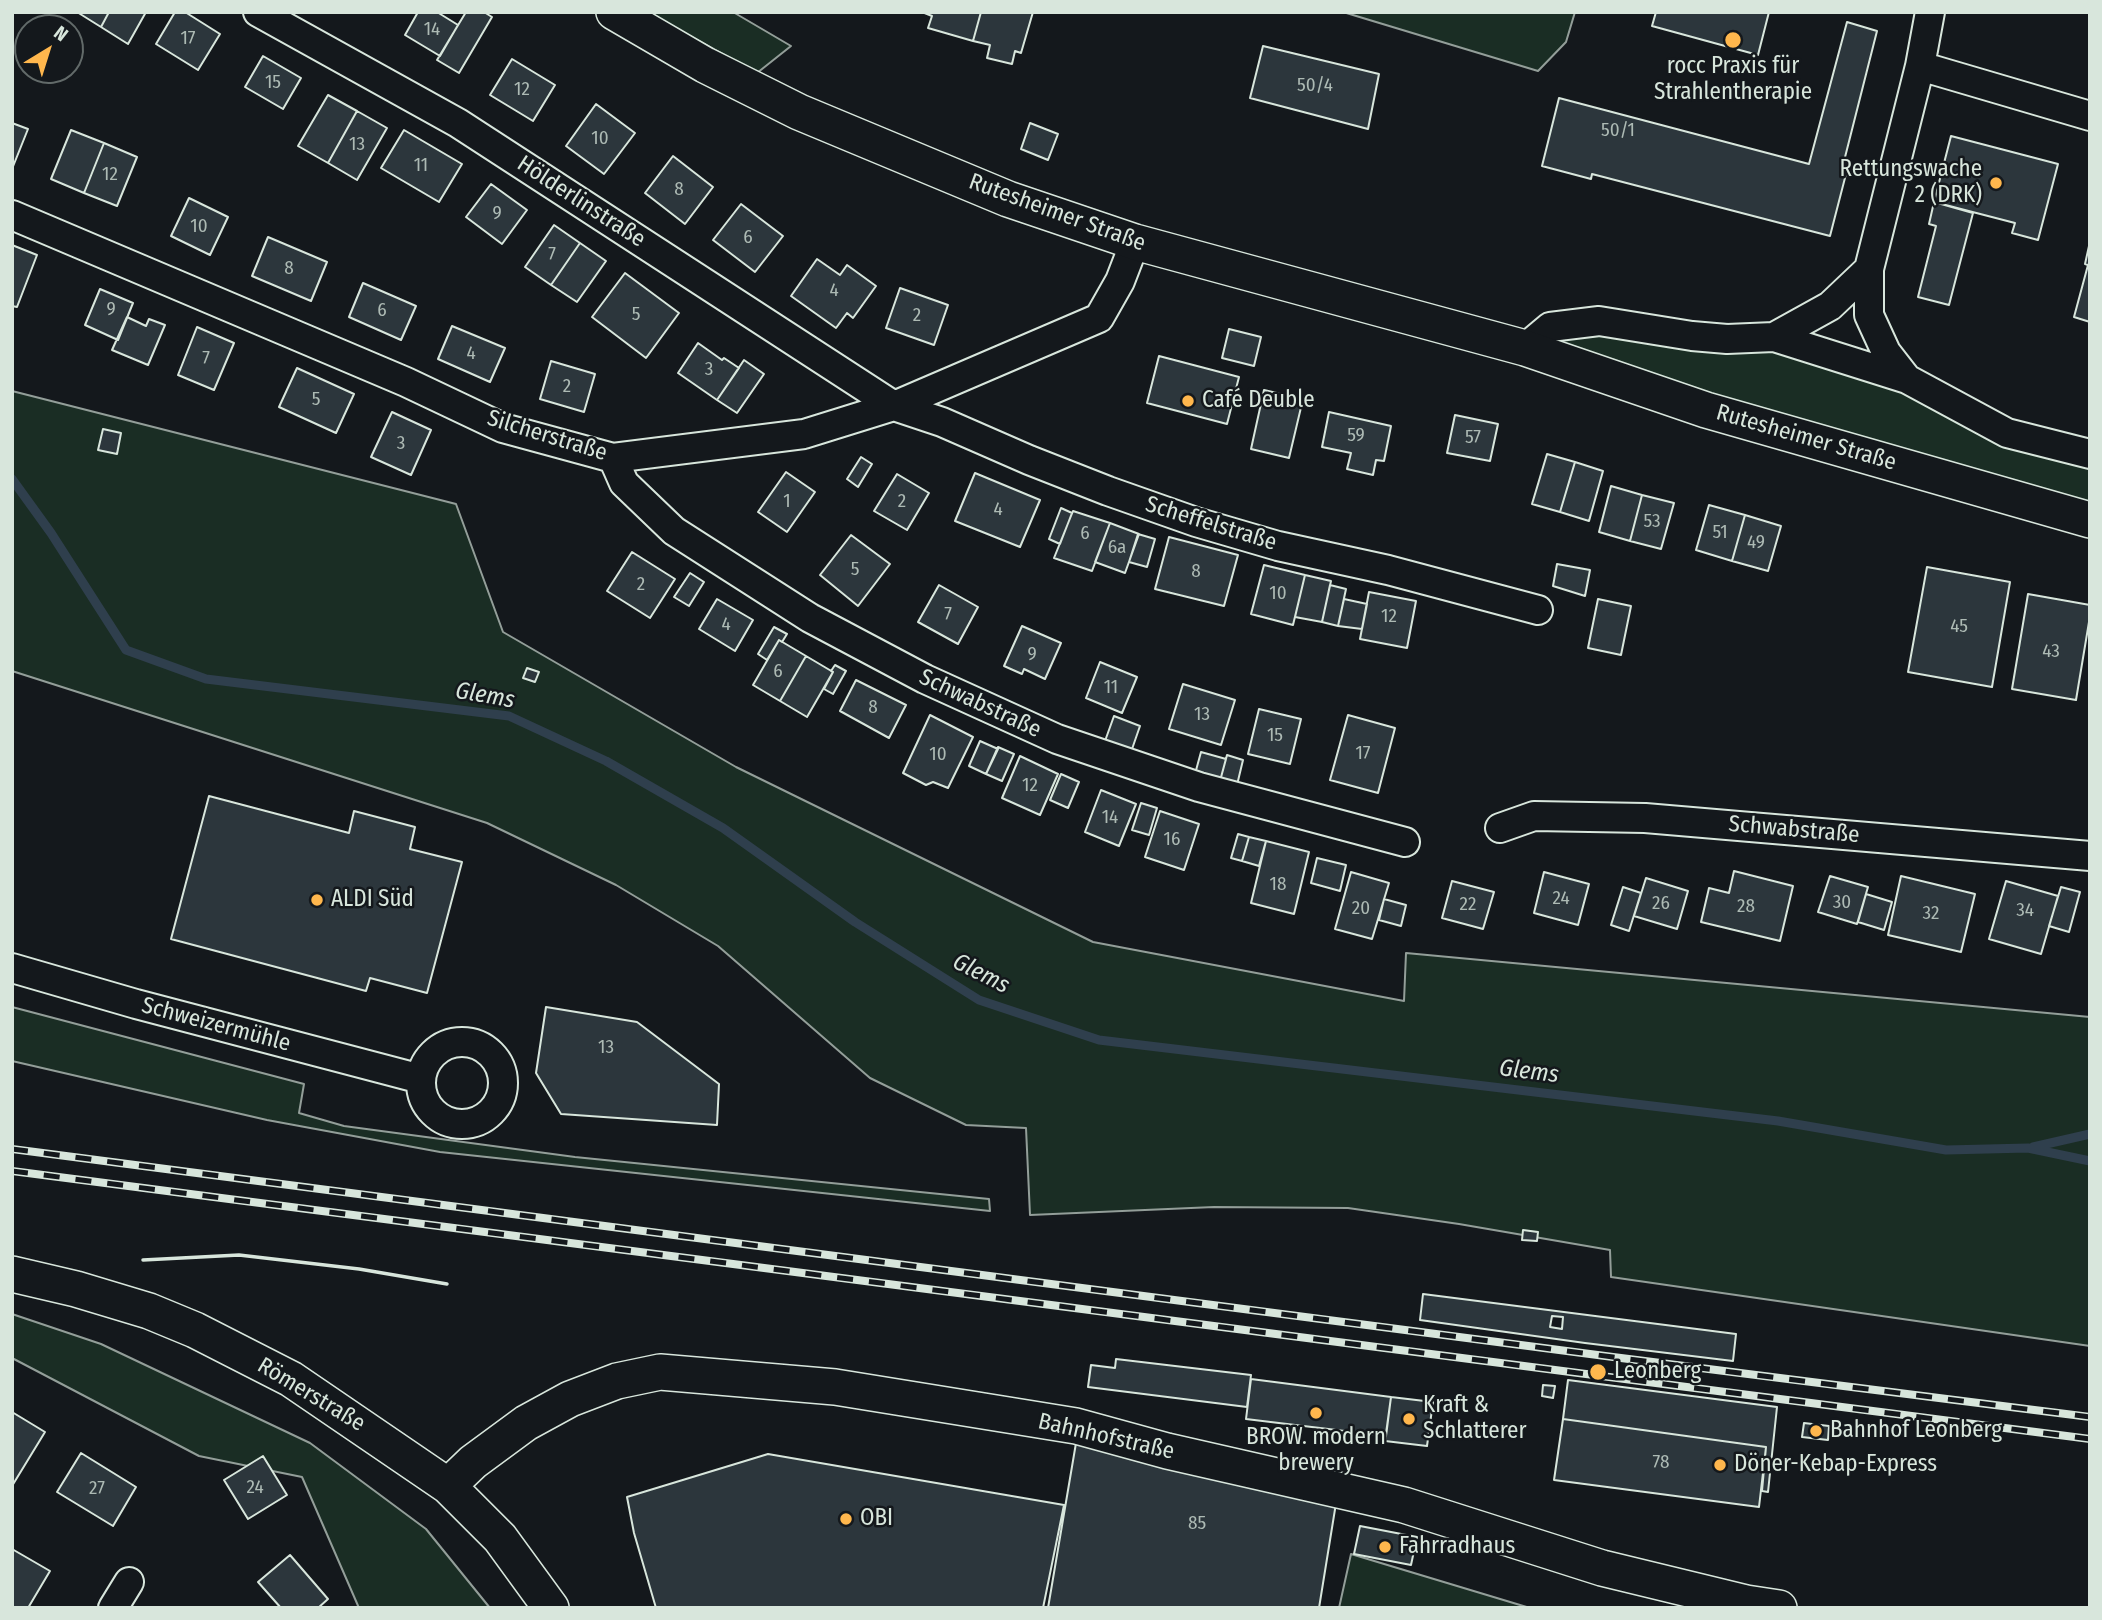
<!DOCTYPE html>
<html>
<head>
<meta charset="utf-8">
<style>
  body { margin:0 }
  #map { position:relative; width:2102px; height:1620px; overflow:hidden; background:#14181c; font-family:"Fira Sans Condensed",sans-serif }
  canvas { display:block }
  .frame { position:absolute; inset:0; border:14px solid #d8e6dc; pointer-events:none }
  .north { position:absolute; left:14px; top:14px; width:70px; height:70px; box-sizing:border-box; background:#14181c; border:2px solid #626a69; border-radius:50%; rotate:38deg; font-size:19px; font-weight:700; line-height:28px; text-align:center; color:#d8e6dc }
  .north::after { content:''; display:block; margin:auto; width:24px; height:32px; background:#ffb74d; clip-path:polygon(50% 0,100% 100%,50% 72%,0 100%) }
</style>
</head>
<body>
<div id="map">
<canvas width="2102" height="1620"></canvas>
<div class="frame"></div>
<div class="north">N</div>
</div>
<script>
const c = document.querySelector('canvas').getContext('2d');
c.lineJoin = 'round';
function paint(path, color) {
  c.fillStyle = color;
  c.fill(path, 'evenodd');
}
function stroke(path, color, width, dash) {
  c.strokeStyle = color;
  c.lineWidth = width;
  c.lineCap = dash ? 'butt' : 'round';
  c.setLineDash(dash || []);
  c.stroke(path);
}
function label(font, color, halo, rows, align = 'center') {
  c.font = font + ' "Fira Sans Condensed",sans-serif';
  c.lineWidth = 5;
  c.setLineDash([]);
  c.textBaseline = 'middle';
  c.strokeStyle = halo;
  c.fillStyle = color;
  for (const [text, x, y, turn = 0] of rows) {
    c.save();
    c.translate(x, y);
    c.rotate((+turn || 0) * Math.PI / 180);
    c.textAlign = isNaN(turn) ? turn : align;
    if (halo) c.strokeText(text, 0, 0);
    c.fillText(text, 0, 0);
    c.restore();
  }
}
const green = new Path2D(`
  M646,12H733L791,46L757,73Z
  M1343,12H1575L1566,42L1538,71Z
  M1550,327L1774,337L2090,454V520L1525,348Z
  M12,391L456,504L503,632L736,767L1093,942L1404,1001L1406,953L2090,1017V1346L1611,1277L1610,1250L1459,1224L1348,1208L1214,1207L1030,1215L1026,1128L966,1125L870,1078L718,946L616,885L487,823L12,671Z
  M12,1007L304,1084L299,1113L344,1126L575,1157L989,1199L990,1211L440,1152L267,1120L12,1061Z
  M12,1314L101,1344L310,1443L426,1529L490,1608H359L302,1477L199,1456L12,1358Z
  M1351,1554L1530,1608H1339Z`);
paint(green, '#1a2d24');
stroke(green, '#939e99', 2);
stroke(new Path2D(`
  M12,479L51,533L126,650L206,679L509,716L606,761L723,828L855,922L979,1000L1099,1040L1778,1121L1946,1150L2028,1148L2090,1161
  M2033,1147L2090,1134`), '#2f3f4d', 9);
const building = new Path2D(`
  M77,12H109L101,27Z
  M109,12H146L128,44L101,27Z
  M175,12H185L220,34L198,70L156,44Z
  M418,12H437L458,25L440,56L405,35Z
  M466,12H484L492,17L459,73L437,60Z
  M922,12H981L973,41L928,28L932,16Z
  M981,12H1033L1021,53L1015,51L1012,64L987,58L990,45L973,41Z
  M1656,12H1769L1758,55L1652,26Z
  M1847,22L1877,31L1841,173L1846,174L1830,236L1592,174L1591,179L1542,166L1559,98L1809,164Z
  M1263,46L1379,74L1368,129L1250,98Z
  M263,56L301,78L283,109L245,87Z
  M512,59L555,85L533,121L490,95Z
  M328,95L357,111L328,163L298,146Z
  M596,104L635,133L604,174L566,146Z
  M357,111L387,128L357,180L328,163Z
  M12,123L28,129L12,169Z
  M1030,123L1058,134L1048,160L1021,149Z
  M71,130L104,143L84,193L51,179Z
  M404,130L462,164L439,202L381,168Z
  M1951,136L2058,164L2038,240L2012,233L2015,223L1934,202Z
  M104,143L137,157L117,206L84,193Z
  M673,156L713,187L685,224L645,193Z
  M491,184L527,210L502,244L466,217Z
  M189,198L228,217L210,255L171,236Z
  M1934,202L1973,213L1949,305L1918,297L1936,226L1929,224Z
  M741,204L783,236L755,272L713,240Z
  M554,225L580,243L551,285L525,267Z
  M268,237L327,262L311,301L252,276Z
  M580,243L606,261L577,302L551,285Z
  M12,245L37,255L17,307L12,306Z
  M2089,246L2090,247V322L2074,317L2088,265L2085,264Z
  M817,259L840,275L847,265L876,286L853,318L847,313L836,328L791,296Z
  M625,273L679,313L646,358L592,317Z
  M363,283L416,306L401,340L349,317Z
  M900,288L948,305L934,345L886,328Z
  M100,289L133,303L118,340L85,325Z
  M127,317L146,326L149,319L165,325L148,365L112,350Z
  M452,326L505,348L490,382L438,359Z
  M197,327L234,343L214,390L178,375Z
  M1229,329L1261,337L1254,366L1222,358Z
  M698,343L722,360L724,358L739,368L717,400L678,373Z
  M1159,356L1239,377L1227,424L1147,403Z
  M744,360L764,374L737,413L717,400Z
  M551,361L595,374L584,412L540,399Z
  M297,368L354,394L336,433L279,407Z
  M1264,390L1303,399L1289,458L1251,449Z
  M392,412L431,430L411,475L371,457Z
  M1329,412L1391,426L1384,461L1376,460L1373,475L1347,469L1351,453L1322,447Z
  M1455,415L1498,424L1490,461L1447,453Z
  M103,429L121,433L117,454L98,450Z
  M1547,454L1575,462L1560,512L1532,504Z
  M861,457L872,464L858,487L847,479Z
  M1575,462L1603,471L1589,521L1560,512Z
  M786,472L815,492L787,532L758,512Z
  M975,473L1040,500L1020,547L955,521Z
  M897,474L929,493L907,530L874,511Z
  M1611,486L1642,495L1630,541L1599,532Z
  M1642,495L1674,503L1661,549L1630,541Z
  M1709,505L1745,515L1732,561L1696,550Z
  M1061,508L1072,513L1060,544L1049,539Z
  M1073,511L1110,523L1092,571L1054,558Z
  M1745,515L1781,526L1768,571L1732,561Z
  M1110,523L1139,534L1125,573L1095,562Z
  M1138,534L1155,539L1147,567L1129,562Z
  M851,535L890,564L858,606L820,575Z
  M1169,537L1238,555L1224,606L1155,589Z
  M632,552L675,579L650,618L607,591Z
  M1557,564L1590,570L1585,596L1553,586Z
  M1264,565L1305,575L1293,625L1251,614Z
  M1927,567L2010,582L1992,687L1908,672Z
  M690,573L704,582L689,606L674,597Z
  M1305,575L1331,581L1322,622L1295,617Z
  M939,585L978,607L958,644L918,622Z
  M1330,585L1346,589L1338,626L1322,622Z
  M1369,592L1416,601L1407,648L1360,639Z
  M2028,594L2090,605V616L2076,700L2012,689Z
  M717,599L753,620L735,651L699,629Z
  M1344,599L1367,604L1362,629L1338,626Z
  M1598,599L1631,606L1621,655L1588,648Z
  M1022,626L1061,643L1045,679L1024,669L1022,674L1004,666Z
  M774,627L787,634L782,642L779,640L767,660L758,654Z
  M779,640L806,656L780,701L753,685Z
  M806,656L833,672L807,717L780,701Z
  M1100,662L1137,677L1122,713L1086,698Z
  M835,665L846,671L833,694L824,689L833,672L831,671Z
  M527,668L539,672L535,682L523,678Z
  M856,680L906,705L889,738L840,711Z
  M1183,684L1235,700L1221,745L1169,729Z
  M1259,709L1301,719L1290,764L1248,754Z
  M930,715L973,737L948,788L933,782L926,785L903,773Z
  M1348,715L1395,728L1378,793L1330,780Z
  M1114,716L1140,726L1131,752L1105,741Z
  M980,741L998,749L986,774L969,766Z
  M998,747L1014,754L1002,781L986,774Z
  M1201,752L1226,759L1220,781L1195,774Z
  M1227,755L1243,760L1237,785L1220,781Z
  M1020,756L1058,774L1040,815L1002,798Z
  M1061,774L1079,782L1068,808L1050,800Z
  M1101,790L1136,804L1119,846L1085,832Z
  M209,796L349,833L354,811L415,827L410,849L462,862L427,993L370,978L366,991L171,939Z
  M1141,803L1157,808L1149,835L1132,830Z
  M1160,811L1199,824L1184,870L1145,857Z
  M1238,834L1249,837L1242,861L1231,858Z
  M1249,837L1266,841L1259,866L1242,861Z
  M1266,841L1309,852L1294,914L1251,903Z
  M1317,858L1346,865L1340,891L1311,883Z
  M1734,871L1793,886L1780,941L1701,922L1709,888L1729,893Z
  M1351,872L1389,883L1372,939L1335,929Z
  M1544,872L1589,884L1578,925L1534,913Z
  M1830,876L1868,887L1857,924L1818,912Z
  M1901,876L1975,894L1961,952L1888,935Z
  M1646,878L1688,891L1677,929L1634,916Z
  M1452,881L1494,892L1483,929L1442,918Z
  M2006,881L2058,896L2041,954L1989,939Z
  M1623,887L1641,893L1629,931L1611,925Z
  M2061,887L2080,892L2069,932L2049,926Z
  M1866,894L1892,902L1884,930L1858,922Z
  M1384,899L1406,905L1401,926L1379,920Z
  M546,1007L637,1022L719,1084L717,1125L561,1114L536,1073Z
  M1523,1230L1538,1232L1537,1241L1522,1240Z
  M1423,1294L1736,1334L1733,1361L1585,1343L1420,1320Z
  M1552,1316L1563,1317L1562,1329L1550,1327Z
  M1116,1359L1251,1375L1247,1407L1088,1387L1091,1365L1115,1368Z
  M1251,1379L1391,1397L1386,1436L1246,1419Z
  M1568,1380L1777,1407L1768,1492L1762,1491L1766,1447L1563,1419Z
  M1543,1385L1555,1386L1553,1398L1542,1396Z
  M1391,1397L1433,1402L1427,1446L1385,1441Z
  M12,1412L45,1432L12,1486Z
  M1563,1419L1766,1447L1759,1507L1554,1480Z
  M1804,1423L1829,1426L1828,1440L1802,1437Z
  M1076,1443L1337,1497L1319,1608H1048Z
  M81,1453L136,1487L113,1526L57,1492Z
  M768,1454L1064,1505L1043,1608H656L634,1533L627,1497Z
  M263,1456L287,1495L248,1519L224,1480Z
  M1360,1526L1417,1537L1411,1565L1354,1554Z
  M12,1549L50,1571L28,1608H12Z
  M290,1555L328,1599L318,1608H281L258,1582Z`);
paint(building, '#2c363c');
stroke(building, '#d8e6dc', 2);
const minor = new Path2D(`
  M258,12L458,123L894,406L942,422L1029,460L1108,491L1196,522L1278,546L1388,570L1538,610
  M1920,66L2090,116
  M12,215L406,382L503,428L613,458L804,434L894,406L1099,318L1120,281L1135,242
  M1774,337L1830,306L1869,269
  M1525,348L1550,327L1599,321L1692,336L1727,339L1774,337L1907,379L2007,433L2090,454
  M1907,379L1886,352L1869,315V269L1920,66L1930,12
  M613,458L624,483L674,531L810,618L925,679L1057,739L1199,787L1405,842
  M1500,828L1534,816L1645,818L2090,856
  M12,968L136,1004L421,1079
  M421 1083a41 41 0 1 1 82 0a41 41 0 1 1-82 0Z
  M113,1608L129,1582`);
const tertiary = new Path2D(`
  M614,12L705,65L799,112L1008,199L1135,242L1525,348L1706,410L2090,520
  M12,1274L76,1289L149,1311L195,1330L291,1379L448,1486L500,1538L551,1608
  M448,1486L473,1462L526,1423L570,1399L617,1381L660,1372L835,1387L1076,1426L1167,1451L1404,1505L1602,1568L1746,1603L1779,1608`);
stroke(minor, '#d8e6dc', 32);
stroke(tertiary, '#d8e6dc', 38);
stroke(minor, '#14181c', 28);
stroke(tertiary, '#14181c', 35);
const rail = new Path2D(`
  M12,1149L1613,1357L2090,1417
  M12,1171L2090,1439`);
stroke(rail, '#d8e6dc', 8);
stroke(rail, '#14181c', 5, [16]);
stroke(new Path2D(`
  M143,1260L239,1255L359,1269L447,1284`), '#d8e6dc', 3.5);
for (const [x, y, r, color] of [
  [1733,40,9,"#ffb74d"],
  [1996,183,7,"#ffb74d"],
  [1188,401,7,"#ffb74d"],
  [317,900,7,"#ffb74d"],
  [1598,1372,9,"#ffb74d"],
  [1316,1413,7,"#ffb74d"],
  [1409,1419,7,"#ffb74d"],
  [1816,1431,7,"#ffb74d"],
  [1720,1465,7,"#ffb74d"],
  [846,1519,7,"#ffb74d"],
  [1385,1547,7,"#ffb74d"]
]) {
  const dot = new Path2D();
  dot.arc(x, y, r, 0, 2 * Math.PI);
  c.fillStyle = color;
  c.fill(dot);
  stroke(dot, '#14181c', 2.5);
}
label('19px', '#adbab4', null, [
  ["14",432,30],
  ["17",188,39],
  ["15",273,83],
  ["50/4",1315,86],
  ["12",522,90],
  ["50/1",1618,131],
  ["10",600,139],
  ["13",357,145],
  ["11",421,166],
  ["12",110,175],
  ["8",679,190],
  ["9",497,214],
  ["10",199,227],
  ["6",748,238],
  ["7",552,255],
  ["8",289,269],
  ["4",834,291],
  ["9",111,310],
  ["6",382,311],
  ["5",636,315],
  ["2",917,316],
  ["4",471,354],
  ["7",206,359],
  ["3",709,370],
  ["2",567,387],
  ["5",316,400],
  ["59",1356,436],
  ["57",1473,438],
  ["3",401,444],
  ["1",787,502],
  ["2",902,502],
  ["4",998,510],
  ["53",1652,522],
  ["51",1720,533],
  ["6",1085,534],
  ["49",1756,543],
  ["6a",1117,548],
  ["5",855,570],
  ["8",1196,572],
  ["2",641,585],
  ["10",1278,594],
  ["7",948,615],
  ["12",1389,617],
  ["4",726,625],
  ["45",1959,627],
  ["43",2051,652],
  ["9",1032,655],
  ["6",778,672],
  ["11",1111,688],
  ["8",873,708],
  ["13",1202,715],
  ["15",1275,736],
  ["17",1363,754],
  ["10",938,755],
  ["12",1030,786],
  ["14",1110,818],
  ["16",1172,840],
  ["18",1278,885],
  ["24",1561,899],
  ["30",1842,903],
  ["26",1661,904],
  ["22",1468,905],
  ["28",1746,907],
  ["20",1361,909],
  ["34",2025,911],
  ["32",1931,914],
  ["13",606,1048],
  ["78",1661,1463],
  ["24",255,1488],
  ["27",97,1489],
  ["85",1197,1524]
]);
label('23px', '#d8e6dc', '#14181c', [
  ["rocc Praxis für",1733,67,"center"],
  ["Strahlentherapie",1733,93,"center"],
  ["Rettungswache",1982,170,"right"],
  ["2 (DRK)",1982,196,"right"],
  ["Café Deuble",1202,401],
  ["ALDI Süd",331,900],
  ["Leonberg",1614,1372],
  ["Kraft &",1423,1406],
  ["Schlatterer",1423,1432],
  ["Bahnhof Leonberg",1830,1431],
  ["BROW. modern",1316,1438,"center"],
  ["brewery",1316,1464,"center"],
  ["Döner-Kebap-Express",1734,1465],
  ["OBI",860,1519],
  ["Fahrradhaus",1399,1547]
], 'left');
label('23px', '#d8e6dc', '#14181c', [
  ["Hölderlinstraße",581,202,33],
  ["Rutesheimer Straße",1057,213,20],
  ["Silcherstraße",547,436,17],
  ["Rutesheimer Straße",1806,438,16],
  ["Scheffelstraße",1211,524,17],
  ["Schwabstraße",980,704,25],
  ["Schwabstraße",1794,830,5],
  ["Schweizermühle",216,1025,15],
  ["Römerstraße",311,1395,31],
  ["Bahnhofstraße",1106,1437,13]
]);
label('italic 24px', '#d8e6dc', '#14181c', [
  ["Glems",485,696,10],
  ["Glems",981,974,27],
  ["Glems",1529,1072,7]
]);
</script>
</body>
</html>
